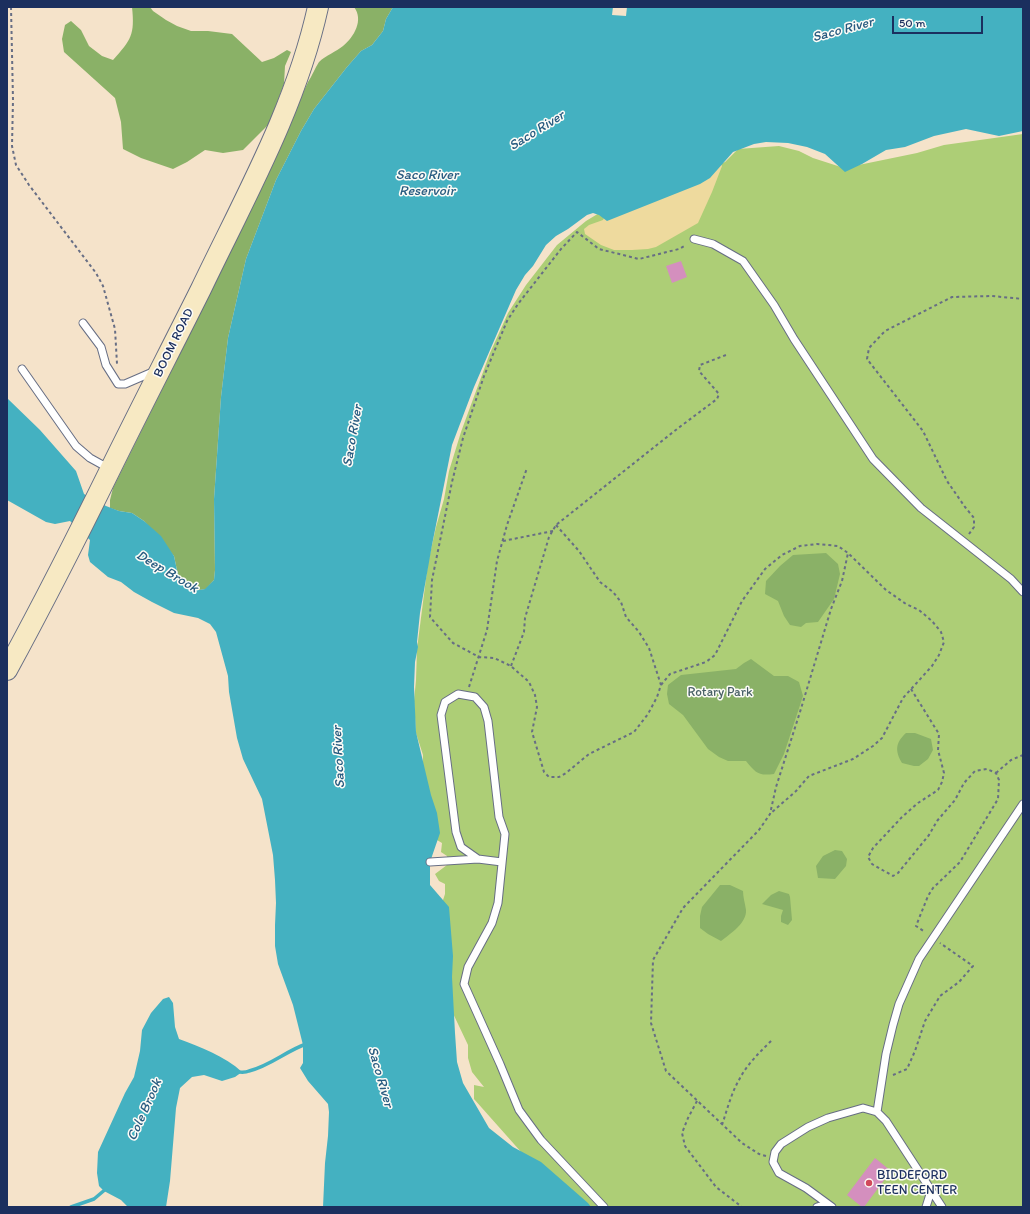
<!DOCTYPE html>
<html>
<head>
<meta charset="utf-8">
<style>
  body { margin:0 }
  #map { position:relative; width:1030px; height:1214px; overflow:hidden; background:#f5e3ca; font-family:Itim,sans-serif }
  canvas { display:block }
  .frame { position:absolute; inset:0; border:8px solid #1b2f5e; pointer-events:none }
  .scale { position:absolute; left:892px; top:16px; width:91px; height:18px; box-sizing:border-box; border:2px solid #1b2f5e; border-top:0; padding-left:5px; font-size:12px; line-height:14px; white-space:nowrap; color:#1b2f5e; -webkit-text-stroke:3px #fdfcf7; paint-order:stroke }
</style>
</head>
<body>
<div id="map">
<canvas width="1030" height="1214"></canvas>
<div class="frame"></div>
<div class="scale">50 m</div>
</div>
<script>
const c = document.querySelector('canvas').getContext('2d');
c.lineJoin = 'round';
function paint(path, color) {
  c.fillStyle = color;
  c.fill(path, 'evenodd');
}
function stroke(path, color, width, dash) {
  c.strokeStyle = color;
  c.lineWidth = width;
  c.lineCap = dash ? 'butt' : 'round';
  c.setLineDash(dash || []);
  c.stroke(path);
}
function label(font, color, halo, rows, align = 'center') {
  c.font = font + ' Itim,sans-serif';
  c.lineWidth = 3;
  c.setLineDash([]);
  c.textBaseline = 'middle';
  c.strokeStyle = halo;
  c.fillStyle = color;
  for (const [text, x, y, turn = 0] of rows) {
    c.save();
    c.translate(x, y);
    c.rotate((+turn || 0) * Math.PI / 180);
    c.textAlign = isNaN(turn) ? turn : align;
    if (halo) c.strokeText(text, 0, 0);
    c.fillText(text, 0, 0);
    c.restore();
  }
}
paint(new Path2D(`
  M1023,134V1207H589L530,1162L474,1099V1085L484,1087L472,1072L468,1058V1045L449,1005L442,903L445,894V884L439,881L435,874L447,865V856L441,852L442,843L437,840L422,791L423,755L416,733L414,701L416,680L417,649L428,563L436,527L444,499L449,471L461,432L490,353L508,313L526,285L557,245L586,221L614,204L725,162L738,149L779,146L799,151L813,158L844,168L917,153L944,145Z`), '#adce76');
paint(new Path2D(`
  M132,7H150L153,11L166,20L177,26L191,31H208L232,34L262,62L274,58L287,50L291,52L285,66L284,84L269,124L243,150L223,153L205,150L187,162L173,169L141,158L123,149L121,122L115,98L64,52L62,39L65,25L71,21L81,30L89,46L102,56L113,60C131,40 135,35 132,7Z
  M354,7H393L386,19L383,31L372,45L361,51L347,67L314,109L301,131L276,180L246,259L228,338L221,397L214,499L215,570L214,580L206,589L199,590L178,575L174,556L144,521L132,513L119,511L110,508V500L113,488L216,281L308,82C312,76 315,68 319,62C326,55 336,52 343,46C354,37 364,20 354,7Z
  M826,553L838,564L840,574L834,599L818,622L806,623L801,627L790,625L784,616L778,601L765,594L766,581L780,566L793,555Z
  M751,659L774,676H788L799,682L803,696L784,754L774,774C758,776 756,773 746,761H728L719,757L708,749L683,715L669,704L667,694L668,685L681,675L736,669L744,663Z
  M906,733H915L931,739L933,750L928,759L919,766H914L902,763C895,751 895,743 906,733Z
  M835,850L842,851L847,859L846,866L835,879L818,878L816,866L823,856Z
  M720,885H730L743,891C743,897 745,903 746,910C747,923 730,934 721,941L708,934L700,928V916L702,907Z
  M779,891L789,894L790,897L792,920L788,925L781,922V916L783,910L762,904L771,895Z`), '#8ab167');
paint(new Path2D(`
  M720,162L722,166L712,192L698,223L656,247L648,249L632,250H614L601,245L585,234L584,229L589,225L603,220L605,216Z`), '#eeda9e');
paint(new Path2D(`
  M393,7H613L612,15L626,16L627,7H1023V131L999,136L966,129L934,136L905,147L886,150L862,164L845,172L825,154L807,147L788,143L766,142L754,144L733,152L710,178L700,184L607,221L599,215L593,213L587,215L568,229L556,236L546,245L533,266L525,275L516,290L474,387L452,445L432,545L420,613L417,642L418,647L415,662L414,687L416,732L431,795L437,813L440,833L430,862V885L449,907L453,956L452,977L455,1033L457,1062L463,1083L489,1128L513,1147L541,1162L588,1203L591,1207H323L325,1163L328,1136L329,1112L328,1104L308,1081L300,1068L303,1063V1045L293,1005L278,964L275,946V925L276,903L275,880L273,855L262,799L243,759L237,738L229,692L228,676L216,632L210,624L198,618L174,613L152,602L134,592L121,582L108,577L90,562L88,555L90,540L70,521L55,524L46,522L7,500V398L40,430L76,471L84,494L106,506L119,511L132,513L144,521L161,536L174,556L178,575L199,590L205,589L214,580L215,570L214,499L221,397L228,338L246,259L276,180L301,131L314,109L347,67L361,51L372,45L383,31L386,19Z
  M169,997L173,1003L175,1027L179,1039C200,1047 225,1056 242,1072L235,1077L222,1081L204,1075L192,1077L180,1088L176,1108L170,1181L166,1207H128L121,1200L104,1191L99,1186L97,1173L98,1152L125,1093L134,1077L140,1051L142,1030L151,1013L163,999Z`), '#44b1c1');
stroke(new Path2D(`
  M237,1072C241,1072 245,1073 249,1071C270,1066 286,1051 306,1044
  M71,1207L94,1199L107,1188`), '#44b1c1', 3.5);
paint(new Path2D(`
  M681,261L687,277L672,283L666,266Z
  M875,1158L891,1171L864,1207H862L847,1195Z`), '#d48fbe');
const lane = new Path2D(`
  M694,239L713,244L743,261L774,305L794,339L873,459L921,508L1011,579L1023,592
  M83,323L101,347L106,365L118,384H125L155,371
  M22,369L76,446L90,458L110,469
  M478,859L461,847L456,832L441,715L445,702L458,694L475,697L484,707L488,721L499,817L505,834L498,903L492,923L468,967L464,984L500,1064L519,1110L541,1140L604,1207
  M430,862L478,859L502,862
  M877,1112L886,1054L893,1025L899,1004L919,959L1023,804
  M817,1207L827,1204
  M832,1207L806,1188L779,1173L773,1162L775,1152L781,1144L808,1127L828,1118L863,1108L877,1112L886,1121L942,1207
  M926,1207L931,1191`);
const secondary = new Path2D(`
  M7,670C43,604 77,537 110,470C140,409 171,349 201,289C245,197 296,107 318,7`);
stroke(lane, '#676e84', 9);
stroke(secondary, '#676e84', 22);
stroke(new Path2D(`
  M11,7L13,100L12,146L16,165L29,185L96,273L103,286L115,329L117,364
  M556,525L579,551L600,582L613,592L621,602L626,617L639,632L649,648L661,685L657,697L648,714L634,732L589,754L566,773L559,777H549L544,772L532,732L537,707L535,695L529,682L511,666L494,658L479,657L453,643L430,617L432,580L452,482L463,438L484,376L507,321L518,304L561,249L577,232L599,249L639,259L679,249L686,245
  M969,534L974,527V518L965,507L947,481L923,431L867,359L869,348L885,331L952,297L992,296L1023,299
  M503,541L553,531
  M511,666L524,632L525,618L549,537L556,525L677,429L717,399L719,394L699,371L700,365L726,355
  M661,685L670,674L706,662L715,655L742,601L765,569L782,555L800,546L817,544L838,546L848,553L886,590L906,604L919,610L932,621L941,632L944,642L939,655L932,666L903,698L882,738L873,746L853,759L809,776L796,791L770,814
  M469,687L487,630L497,561L507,525L527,468
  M911,689L939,734L938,750L944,773L942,782L938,790L918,803L902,817L873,848L868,857L872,864L893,876L898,873L929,835L937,821L955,800L964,783L975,771L987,769L996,773L999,780L998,799L960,862L933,888L928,896L916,926L925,932
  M996,773L1011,760L1023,755
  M893,1075L907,1069L915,1051L925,1021L940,996L959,982L973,966L940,943
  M697,1101L688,1118L682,1133L685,1146L716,1187L742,1207
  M722,1125C727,1110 731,1094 739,1080C747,1064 760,1052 773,1039
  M766,1156L759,1154L742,1143L666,1071L651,1023L653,960L683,908L759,830L770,814L776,787L800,712L831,609L842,581L848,553`), '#676e84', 2, [3, 3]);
stroke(lane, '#fff', 7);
stroke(secondary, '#f7e9c3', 20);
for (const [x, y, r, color] of [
  [869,1183,4,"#d1495b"]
]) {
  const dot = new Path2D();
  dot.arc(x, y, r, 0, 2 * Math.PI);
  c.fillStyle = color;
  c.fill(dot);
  stroke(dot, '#fdfcf7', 1.5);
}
label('13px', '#1b2f5e', '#fdfcf7', [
  ["BOOM ROAD",174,343,-64]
]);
label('13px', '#475f65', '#fdfcf7', [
  ["Rotary Park",720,693]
]);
label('13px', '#1b2f5e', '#fdfcf7', [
  ["BIDDEFORD",877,1176],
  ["TEEN CENTER",877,1191]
], 'left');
label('italic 14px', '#295c81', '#fdfcf7', [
  ["Saco River",843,30,-15],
  ["Saco River",537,131,-32],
  ["Saco River",427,175],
  ["Reservoir",427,191],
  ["Saco River",353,436,-80],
  ["Deep Brook",167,572,31],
  ["Saco River",339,757,-93],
  ["Saco River",380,1077,74],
  ["Cole Brook",145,1110,-66]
]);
</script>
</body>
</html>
